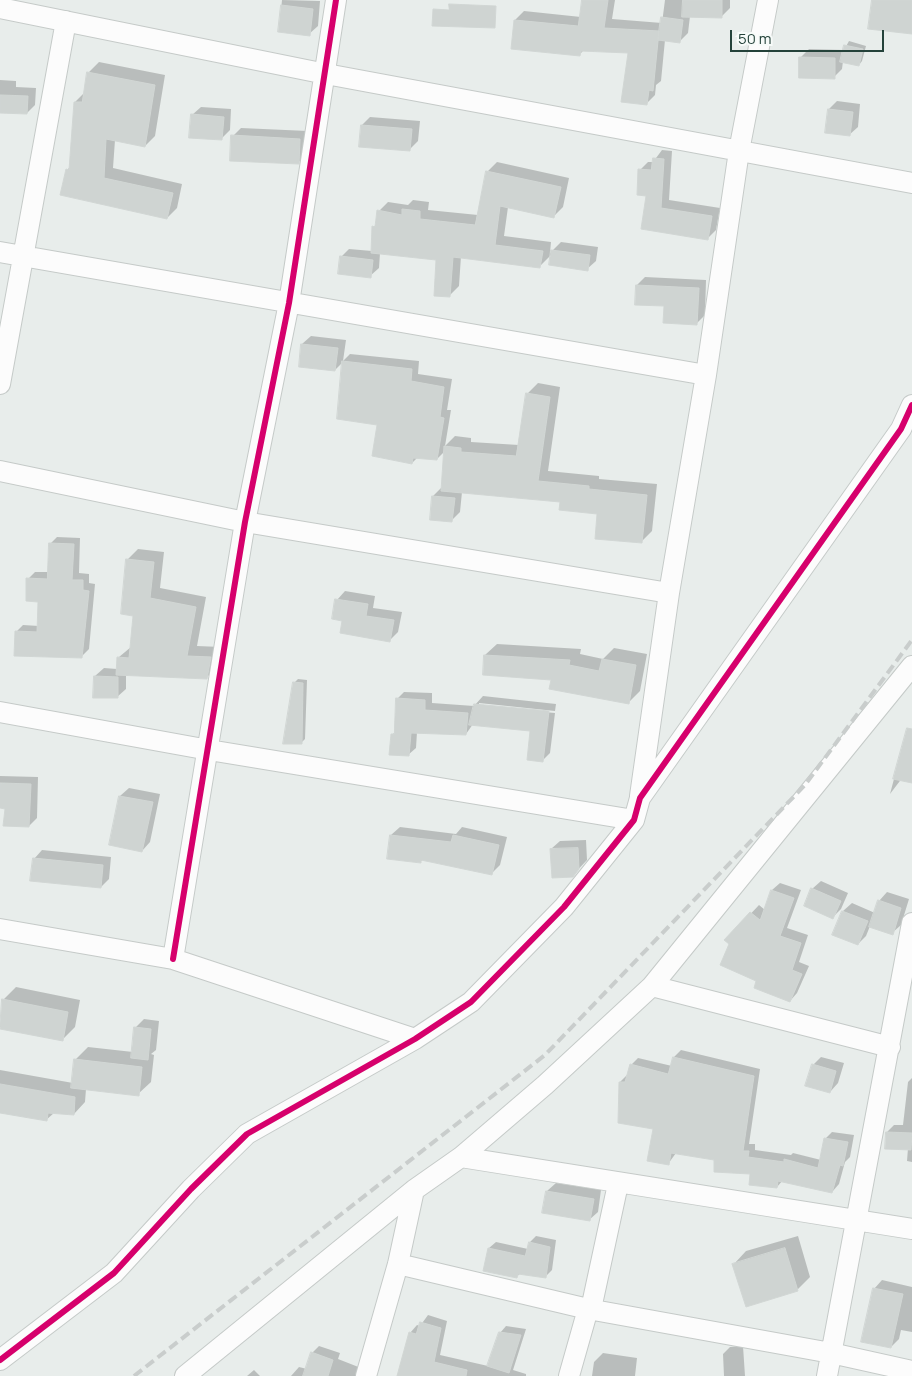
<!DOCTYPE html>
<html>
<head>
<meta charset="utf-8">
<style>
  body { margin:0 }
  #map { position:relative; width:912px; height:1376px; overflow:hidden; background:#e8edeb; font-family:Manrope,sans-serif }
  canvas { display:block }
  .scale { position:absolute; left:730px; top:30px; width:154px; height:22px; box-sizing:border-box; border:2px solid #24423a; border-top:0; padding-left:6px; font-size:15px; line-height:18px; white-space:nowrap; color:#24423a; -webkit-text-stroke:4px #f7fbf9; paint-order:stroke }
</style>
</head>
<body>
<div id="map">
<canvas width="912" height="1376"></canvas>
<div class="scale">50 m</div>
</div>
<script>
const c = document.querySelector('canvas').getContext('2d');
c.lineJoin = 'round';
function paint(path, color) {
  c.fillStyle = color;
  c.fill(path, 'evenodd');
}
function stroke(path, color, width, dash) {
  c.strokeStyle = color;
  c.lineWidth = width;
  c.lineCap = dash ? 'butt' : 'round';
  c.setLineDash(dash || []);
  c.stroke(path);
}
paint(new Path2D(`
  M282,0L320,1L318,26L309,34L279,31Z
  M583,0H615L612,19L662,23L665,0H730V8L721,17L690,16L688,33L679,42L665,40L661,81L656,85L655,95L646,104L629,52L584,50L580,54L513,48L515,20L524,11L581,17Z
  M849,41L866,46L862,61L859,65L843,61L842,69L834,77L801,57L809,49L844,50Z
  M99,62L165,75L155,136L145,146L115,140L113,168L182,184L177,208L167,218L67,170L71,166L75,102L85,92L89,72Z
  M0,80L16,81V87L36,88L35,105L27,113L0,112Z
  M837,101L860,104L858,127L849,135L829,109Z
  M201,107L231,109L230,130L221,139L192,115Z
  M370,117L420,121L418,141L410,149L362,125Z
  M241,128L308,131L306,154L298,163L233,136Z
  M662,150L672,151L669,200L720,208L716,230L708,238L642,228L648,195L640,170L648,162H653Z
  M497,162L569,178L563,207L554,216L508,207L504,236L551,242L550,253L561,242L598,247L596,261L587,269L552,254L540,266L461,256L459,286L449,296L437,259L380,253L379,268L370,276L341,257L349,249L372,251L374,227L376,224L379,211L388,202L408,205L413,200L429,202L428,210L478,215L487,172Z
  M645,277L706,280L705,315L696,324L637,285Z
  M311,336L346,340L343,361L350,354L419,361L418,374L452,379L447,410H451L445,446L455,436L471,438V442L519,445L527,394L538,383L560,387L548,471L599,476V479L657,484L652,531L642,541L599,512L561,501L462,492L460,512L452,520L433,496L442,487L445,451L437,459L418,457L412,463L379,424L343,362L335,370L302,344Z
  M57,537L80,538L79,573L89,574V583L95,584L89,649L82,656L16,632L23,625L39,626V601L28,579L35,572H49L50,544Z
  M138,549L164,552L160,588L206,597L197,646L221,647L217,667L207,677L126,674V689L117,697L95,676L104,668L117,669L119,657L131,647L134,615L127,560Z
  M345,591L375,596L373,608L402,612L398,632L390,640L343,620L337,600Z
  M497,644L581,649L580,654L603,659L614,648L647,654L640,691L628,703L485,655Z
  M298,679L307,680L305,739L301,743L294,683Z
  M404,692L432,693V703L474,706L483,696L556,704L555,711L479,703V706L555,713L550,753L542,761L532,730L473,724L466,734L417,732L416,748L408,755L392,735L396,731L397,699Z
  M912,733V765L890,794L903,745Z
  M0,776L38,777L37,818L29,826L6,807H0Z
  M129,788L160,794L150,842L142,851L111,844L120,796Z
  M400,827L456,834L462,827L507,837L500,865L492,873L423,859L420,862L391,835Z
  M586,840L587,860L572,876L551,849L560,841Z
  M42,850L111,857L109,879L101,887L34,859Z
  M821,881L848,893L841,909L833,917L812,889Z
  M780,883L801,890L787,928L808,935L799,962L809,966L797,993L790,1001L758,981L726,940L759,905L765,910L772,890Z
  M887,892L909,899L901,925L892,933L870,926L866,936L858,944L834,934L843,911L852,903L875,913L879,901Z
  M16,987L80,1000L75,1027L63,1039L0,1027L3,1000Z
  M144,1019L159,1021L156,1050L151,1054L154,1055L151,1082L138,1094L86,1089L85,1102L74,1114L54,1113L46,1120L0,1112V1070L73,1083L75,1060L88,1047L133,1052L135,1028Z
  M681,1050L760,1069L749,1144H755V1150L791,1155L793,1153L821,1160L825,1139L832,1132L854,1135L850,1157L845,1162L839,1184L832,1192L783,1180L777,1187L752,1172L716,1159L676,1153L668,1164L654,1128L620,1082L628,1074L631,1065L638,1058L672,1066L674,1057Z
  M821,1057L844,1063L838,1083L830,1092L813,1065Z
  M912,1078V1162L907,1161L908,1148L887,1132L894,1125H903L908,1082Z
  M556,1183L601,1190L598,1212L589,1220L547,1191Z
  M536,1236L556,1240L552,1270L545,1277L521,1273L516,1277L489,1248L496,1242L528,1249L530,1242Z
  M798,1236L810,1277L797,1290L734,1264L746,1251Z
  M882,1280L912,1287V1332L901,1330L899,1339L891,1347L874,1289Z
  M428,1315L447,1321L440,1355L488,1366L500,1333L506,1326L526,1329L513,1370L526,1374V1376H399L410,1333L417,1325L420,1326Z
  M319,1346L340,1353L338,1359L361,1368L365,1376H291L299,1367L307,1369L312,1353Z
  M743,1346L745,1376H717H724L723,1354L730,1347Z
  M603,1353L637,1358L635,1376H592L594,1362Z
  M254,1370L260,1376H247Z`), '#0003');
const building = new Path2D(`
  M582,0H608L604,28L659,31L653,91L649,90L647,105L621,102L628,53L581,51L580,56L511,49L514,20L578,26Z
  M683,0H722V18L682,17Z
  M872,0H912V34L868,29Z
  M449,4L496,6L495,28L432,26L433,9L449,10Z
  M281,5L313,9L310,36L278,32Z
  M661,17L683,20L680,43L658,40Z
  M844,45L863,49L859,66L840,62Z
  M799,57L835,58V79L799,78Z
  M87,72L155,85L145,147L106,139L104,178L173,193L167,219L60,195L66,169L69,170L74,102H82Z
  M0,95L28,96L27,114L0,113Z
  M828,109L853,112L850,136L825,133Z
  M191,114L224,117L222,140L189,138Z
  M361,125L412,129L410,151L359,147Z
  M231,135L300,139L299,164L230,161Z
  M653,158L664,159L661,208L712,216L708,240L641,229L646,196L637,195L638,169L651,170Z
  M486,171L561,187L554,218L500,206L495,245L543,251L540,268L453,257L450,297L434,296L436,260L371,253L372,226L375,227L377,210L402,215V209L420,211V219L475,225Z
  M551,250L590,255L588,271L549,265Z
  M340,256L373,260L371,278L338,274Z
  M636,285L699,288L697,325L663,323L664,306L635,305Z
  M301,344L338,348L335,371L299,367Z
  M342,361L412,369L411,381L444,387L440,417L444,418L437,460L413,458L412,464L372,456L377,425L337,419Z
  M526,393L550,397L538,481L589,486V489L647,495L642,543L595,539L597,514L559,510L560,502L441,491L444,446L461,448V452L516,456Z
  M432,496L455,498L452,522L430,520Z
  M49,543L74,544L72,580H83V590L89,591L82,658L14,656L15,631L37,632L38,602L26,601V578L47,579Z
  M126,559L154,562L150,598L196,607L187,656L211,657L207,679L116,675L117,657L129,658L133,616L121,614Z
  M335,599L368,604L366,616L394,620L390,642L340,633L342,621L332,619Z
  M484,655L570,660L569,665L599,671L602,659L636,665L629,704L549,689L551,680L483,675Z
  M94,676L118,677V698H93Z
  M293,682L303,683L302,744H283Z
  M396,698L425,700V710L468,713L466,735L411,733L409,756L389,755L391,734H394Z
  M474,704L549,711L543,762L527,760L530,731L469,725Z
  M907,728L912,729V783L893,779Z
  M0,783L31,784L29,827L3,826L5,809L0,808Z
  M119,796L153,802L142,852L109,845Z
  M390,835L451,842L453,835L499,845L492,875L421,860V863L387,859Z
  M578,848L579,869L573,877L552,878L550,849Z
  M33,858L103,865L101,888L30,881Z
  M811,888L841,901L833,919L804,906Z
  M771,890L794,898L780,936L801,943L792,970L802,974L790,1002L754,988L756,981L720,965L729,944L724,940L750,912L760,920Z
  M878,900L901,908L893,935L869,927Z
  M842,911L868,921L858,945L832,935Z
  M2,999L68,1012L63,1041L0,1029Z
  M134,1027L151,1029L148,1060L131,1058Z
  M673,1057L754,1076L743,1151H749L748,1157L784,1162V1159L818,1168L824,1138L848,1142L843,1166L840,1165L832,1193L778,1181L777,1188L749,1185L750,1174L714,1172V1160L671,1153L669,1165L647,1161L653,1129L618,1123L619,1082H625L630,1064L668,1074Z
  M74,1059L142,1067L139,1096L71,1088Z
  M812,1064L836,1071L830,1093L805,1086Z
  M0,1084L75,1097L74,1115L48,1113L47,1121L0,1113Z
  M886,1132L912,1133L911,1150L885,1149Z
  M546,1191L594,1199L590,1221L542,1213Z
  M529,1242L550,1247L546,1278L518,1274L517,1278L483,1271L488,1248L525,1256Z
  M785,1248L798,1291L746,1307L732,1264Z
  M873,1288L903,1294L891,1348L861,1342Z
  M420,1322L441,1328L434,1362L467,1370L466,1376H397L409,1332L416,1334Z
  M499,1332L521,1335L509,1373L487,1366Z
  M311,1352L333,1360L328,1376H303Z`);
paint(building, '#cfd4d2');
stroke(building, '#d1d6d4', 1);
const minor = new Path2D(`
  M0,8L326,74L912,183
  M0,252L706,375
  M0,384L66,21
  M0,471L245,522L669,593
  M0,712L209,750L634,820
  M640,796L669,593L706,375L739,151L768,0
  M0,929L173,959L415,1039
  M173,959L245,522L289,303L336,0
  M652,986L890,1047
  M461,1157L912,1229
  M398,1264L588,1309L831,1353L912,1371
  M591,1309L618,1184
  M0,1360L114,1273L191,1189L247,1134L415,1039L471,1002L564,907L634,820L640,798L901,429L912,405
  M185,1376L414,1190L461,1157L545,1085L652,986L912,666
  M366,1376L398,1264L414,1190
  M569,1376L588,1309
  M827,1376L912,923`);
stroke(minor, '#c5cac8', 22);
stroke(minor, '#fcfcfc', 20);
stroke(new Path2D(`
  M134,1376L545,1055L805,785L912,640`), '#c9cdcc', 4, [10, 5]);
stroke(new Path2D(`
  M173,959L245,522L289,303L336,0
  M0,1360L114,1273L191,1189L247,1134L415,1039L471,1002L564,907L634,820L640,798L901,429L912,405`), '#d6006c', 6);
</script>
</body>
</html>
